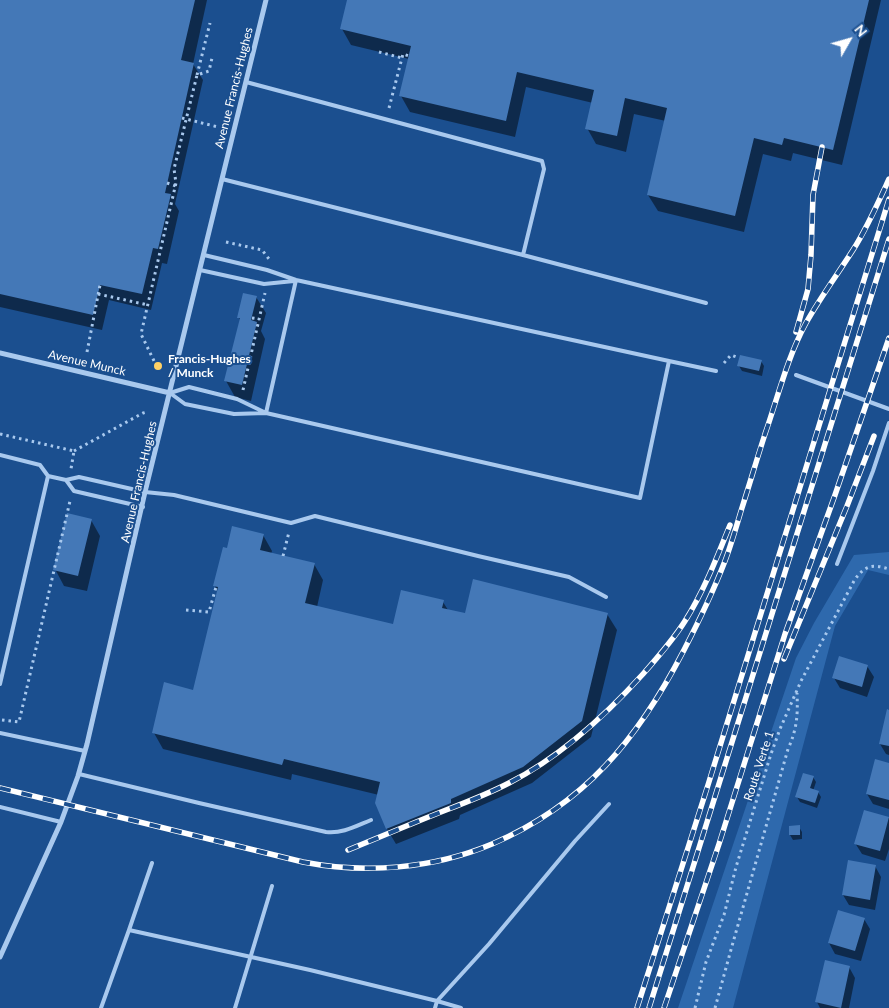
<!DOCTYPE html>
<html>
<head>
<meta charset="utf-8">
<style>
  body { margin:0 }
  #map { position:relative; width:889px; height:1008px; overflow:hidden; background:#1b4f8f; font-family:Lato,sans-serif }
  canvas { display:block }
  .north { position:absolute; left:824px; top:15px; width:50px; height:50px; -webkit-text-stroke:4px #1b4f8f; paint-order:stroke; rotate:52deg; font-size:14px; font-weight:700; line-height:20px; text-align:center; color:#fff }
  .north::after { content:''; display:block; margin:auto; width:18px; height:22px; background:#fff; clip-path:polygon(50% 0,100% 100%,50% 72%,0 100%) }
</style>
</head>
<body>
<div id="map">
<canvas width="889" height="1008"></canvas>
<div class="north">N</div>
</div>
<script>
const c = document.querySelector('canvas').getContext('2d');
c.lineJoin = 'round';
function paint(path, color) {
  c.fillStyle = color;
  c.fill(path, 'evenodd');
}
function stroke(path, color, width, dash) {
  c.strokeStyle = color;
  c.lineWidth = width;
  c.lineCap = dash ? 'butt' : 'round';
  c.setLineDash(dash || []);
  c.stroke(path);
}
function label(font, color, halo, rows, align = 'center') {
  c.font = font + ' Lato,sans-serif';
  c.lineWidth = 4;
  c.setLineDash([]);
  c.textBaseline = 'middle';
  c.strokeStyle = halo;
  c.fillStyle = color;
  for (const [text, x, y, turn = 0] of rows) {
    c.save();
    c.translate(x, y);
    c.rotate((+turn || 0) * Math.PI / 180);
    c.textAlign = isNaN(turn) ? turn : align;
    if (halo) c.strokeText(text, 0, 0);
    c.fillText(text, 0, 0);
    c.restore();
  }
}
paint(new Path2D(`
  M889,552V575L868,570L835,626L733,1008H678L796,658L814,623L854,555Z`), '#2e69ad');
paint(new Path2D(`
  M0,0H207L193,64L203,80L175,204L179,211L167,264L162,263L151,310L109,300L102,330L0,307Z
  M348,0H881L842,165L793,153L791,161L763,154L744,232L658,211L648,195L666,121L634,114L626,152L596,144L587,128L593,103L526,87L515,137L410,112L401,96L409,59L351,45L342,29Z
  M256,297L266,313L261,331L265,339L251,401L235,397L226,381L240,320L239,317Z
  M761,361L764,366L762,376L742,371L739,366Z
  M91,520L100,536L87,591L64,586L55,569Z
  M263,535L272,551L271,554L314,564L323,580L317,607L394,626L443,602L448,610L466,615L607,614L617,630L591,737L532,783L460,815L459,819L396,844L387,829L379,795L292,774L291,780L163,749L154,733L194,692L218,592L215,586L228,549Z
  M867,666L874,677L867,697L840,688L834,678Z
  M889,711V755L886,754L880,744Z
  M889,764V809L873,804L867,794Z
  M813,777L816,782L813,791L818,792L821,797L817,808L800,802L797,797Z
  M865,811L889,818V849L885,861L862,854L855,843Z
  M799,827L802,832V839L793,840L790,835Z
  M875,866L881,877L875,910L849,905L843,895Z
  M864,919L870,929L861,961L835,954L829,943Z
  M849,967L855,978L849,1008H820L817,1002Z`), '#0007');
paint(new Path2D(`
  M0,0H195L181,60L194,63L165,193L171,194L158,249L153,248L142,294L100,285L93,315L0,294Z
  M347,0H869L833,150L784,138L782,145L754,138L735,216L647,195L667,108L625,98L617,136L585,129L594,90L517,72L506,121L399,96L411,46L340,29Z
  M243,293L257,296L251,320L257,322L242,385L224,381L240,318H237Z
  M740,355L762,360L759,371L737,366Z
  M67,513L92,519L78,576L53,570Z
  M232,526L264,534L260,550L315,563L305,603L393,624L401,590L444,600L442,608L465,613L473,579L608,613L582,721L523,767L451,799V803L386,829L375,803L380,782L284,759L282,765L152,733L164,682L193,690L218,587L213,586L223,547L227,548Z
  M839,656L868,665L862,687L832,678Z
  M887,709L889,710V746L879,744Z
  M875,759L889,763V800L866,794Z
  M803,773L814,776L810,788L819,791L815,803L795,797Z
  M864,810L889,817L880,851L854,844Z
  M800,825V835H789V826Z
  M848,860L876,865L870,900L842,895Z
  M838,910L865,918L855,951L828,943Z
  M825,960L850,966L841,1008L815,1002Z`), '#4478b7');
stroke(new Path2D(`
  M379,52L402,58
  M197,75L210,23
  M389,108L403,54L409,56
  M182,118L218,127
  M167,183L176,186
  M226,242L262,250L269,259
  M98,294L148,305
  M252,318L259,319
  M87,352L100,285
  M724,363L731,355L739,358
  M158,366L155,363L141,334L176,183L174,169L197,75L209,71L212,58
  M243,390L265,293
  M0,434L74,451L71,469
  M74,451L143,413L147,412
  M283,556L289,532
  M186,610L209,612L216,587
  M2,720L19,722L70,501
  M695,1008L706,962L724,915L736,867L771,754L780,729L801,681L855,579C866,565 872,564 889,569
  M715,1008L732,946L788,749C797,729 798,715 797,693`), '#a9c9ee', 3, [2.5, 4]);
stroke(new Path2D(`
  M246,82L542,161L544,169L523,255
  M222,179L523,255L706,303
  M200,270L264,284L294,281
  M669,361L716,371
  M796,375L889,409
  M170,393L185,404L234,414L266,413L640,498L669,361L296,280L267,270L204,255
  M170,393L189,387L237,399L264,412
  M266,413L296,280
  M0,455L40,465L48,476
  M66,480L74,491L143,507
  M837,564L873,471L889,423
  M0,684L48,476L66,480L79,477L145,492L174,495L291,523L315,516L478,556L569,577L606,597
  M0,733L85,751
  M79,774L199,803L326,832C342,834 356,826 371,820
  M0,807L61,822
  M129,930L152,863
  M101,1008L129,930L310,970L437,1001L435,1008
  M235,1008L272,886
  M461,1008L437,1001L489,944L575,841L609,804`), '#a9c9ee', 4);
stroke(new Path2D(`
  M0,353L170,393
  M0,957L61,822L78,776L87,744L145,492L266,0`), '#a9c9ee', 5);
const rail = new Path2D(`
  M796,332L808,289L811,255L813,195L822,147
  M765,434C778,397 787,358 806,323C820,298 837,275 853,250C867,228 878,203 889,179
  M784,659L847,506L874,436
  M0,788L303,862C365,874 433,869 492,844C585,804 638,739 684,650C699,621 713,592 725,561C731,545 736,528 741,511C750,483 758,455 767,428
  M348,850C380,837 413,823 446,810C467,802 488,794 509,783C560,757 604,717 643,674C658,657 673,640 685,621C704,591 717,557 730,525
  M637,1008L708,785L889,199
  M649,1008L889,239
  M664,1008L719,844L785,634L835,495L889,338`);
stroke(rail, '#fff', 5.5);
stroke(rail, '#1b4f8f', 4, [11]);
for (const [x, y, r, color] of [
  [158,366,5,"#ffd166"]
]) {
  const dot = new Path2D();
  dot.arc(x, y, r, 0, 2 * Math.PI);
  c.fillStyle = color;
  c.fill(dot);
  stroke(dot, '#1b4f8f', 2);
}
label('12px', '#fff', '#1b4f8f', [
  ["Avenue Francis-Hughes",234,88,-76],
  ["Avenue Munck",87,363,13],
  ["Avenue Francis-Hughes",139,482,-77],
  ["Route Verte 1",759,766,-72]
]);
label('bold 12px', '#fff', '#1b4f8f', [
  ["Francis-Hughes",168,359],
  ["/ Munck",168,373]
], 'left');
</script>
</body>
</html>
